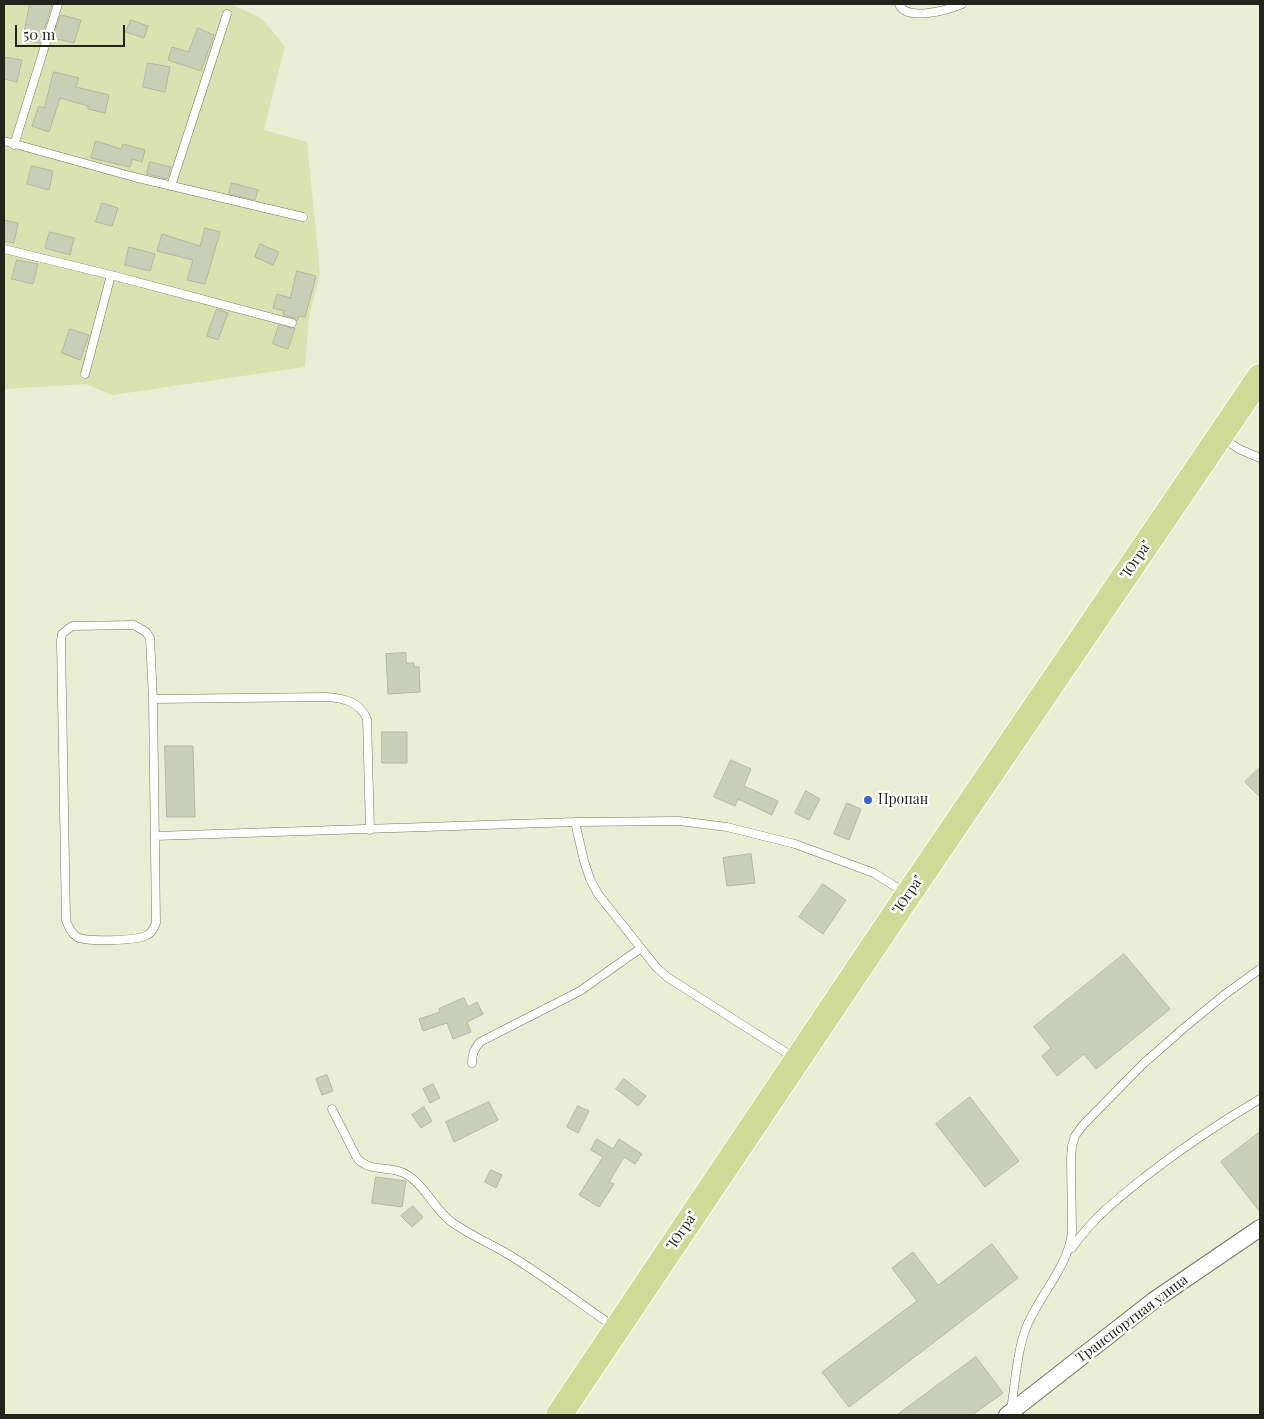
<!DOCTYPE html>
<html>
<head>
<meta charset="utf-8">
<style>
  body { margin:0 }
  #map { position:relative; width:1264px; height:1419px; overflow:hidden; background:#e9eed5; font-family:"Playfair Display",serif }
  canvas { display:block }
  .frame { position:absolute; inset:0; border:5px solid #23251c; pointer-events:none }
  .scale { position:absolute; left:15px; top:25px; width:110px; height:22px; box-sizing:border-box; border:2px solid #23251c; border-top:0; padding-left:6px; font-size:15px; line-height:18px; white-space:nowrap; color:#23251c; -webkit-text-stroke:4px #fff; paint-order:stroke }
</style>
</head>
<body>
<div id="map">
<canvas width="1264" height="1419"></canvas>
<div class="frame"></div>
<div class="scale">50 m</div>
</div>
<script>
const c = document.querySelector('canvas').getContext('2d');
c.lineJoin = 'round';
function paint(path, color) {
  c.fillStyle = color;
  c.fill(path, 'evenodd');
}
function stroke(path, color, width, dash) {
  c.strokeStyle = color;
  c.lineWidth = width;
  c.lineCap = dash ? 'butt' : 'round';
  c.setLineDash(dash || []);
  c.stroke(path);
}
function label(font, color, halo, rows, align = 'center') {
  c.font = font + ' "Playfair Display",serif';
  c.lineWidth = 4.5;
  c.setLineDash([]);
  c.textBaseline = 'middle';
  c.strokeStyle = halo;
  c.fillStyle = color;
  for (const [text, x, y, turn = 0] of rows) {
    c.save();
    c.translate(x, y);
    c.rotate((+turn || 0) * Math.PI / 180);
    c.textAlign = isNaN(turn) ? turn : align;
    if (halo) c.strokeText(text, 0, 0);
    c.fillText(text, 0, 0);
    c.restore();
  }
}
paint(new Path2D(`
  M4,4H231L262,19L285,46L264,130L307,142L320,274L309,316L305,367L112,395L86,384L4,389Z`), '#d9e2b0');
const building = new Path2D(`
  M30,4H52L40,43L23,40Z
  M61,15L81,20L74,43L53,38Z
  M131,20L148,26L144,38L126,32Z
  M198,28L214,35L201,71L168,60L172,47L188,52Z
  M4,57L22,60L17,82L4,79Z
  M148,63L170,67L165,92L143,87Z
  M54,72L79,78L76,87L109,95L105,113L88,109V106L60,98L49,132L32,126L39,106L44,108Z
  M96,141L121,149L123,144L145,150L142,162L132,159L130,167L91,158Z
  M150,162L171,167L167,179L147,174Z
  M32,166L53,171L49,190L27,184Z
  M232,183L258,190L255,200L229,194Z
  M102,203L118,208L112,226L96,222Z
  M4,220L18,223L14,243L4,241Z
  M205,228L220,232L205,284L187,280L193,260L157,251L162,234L200,246Z
  M50,232L74,238L70,255L45,248Z
  M260,244L279,252L273,265L255,257Z
  M129,247L155,254L150,271L125,265Z
  M17,260L38,264L33,284L12,279Z
  M297,271L316,276L305,317L299,316L297,321L294,318L283,315L284,311L273,308L277,294L290,298Z
  M217,309L228,313L218,340L207,336Z
  M279,325L291,328H295L288,349L273,344Z
  M70,329L89,335L80,360L62,353Z
  M406,653V663H414V667H419L420,692L388,694L386,654Z
  M382,732H407V763H382Z
  M165,746H193L195,817H167Z
  M731,760L751,769L744,786L778,801L772,815L738,799L735,806L714,797Z
  M1260,767V797L1245,782Z
  M806,791L820,799L809,820L795,813Z
  M847,803L861,809L849,840L834,834Z
  M751,854L755,883L727,886L723,858Z
  M823,884L846,900L823,934L799,917Z
  M1124,954L1170,1009L1096,1069L1084,1054L1057,1076L1042,1056L1051,1048L1034,1027Z
  M464,998L468,1007L477,1002L483,1014L467,1022L471,1032L453,1039L447,1023L423,1031L419,1019L440,1012L439,1009Z
  M327,1075L333,1091L322,1095L316,1079Z
  M624,1079L646,1096L638,1106L616,1089Z
  M433,1084L440,1098L430,1103L423,1089Z
  M970,1097L1019,1161L985,1187L936,1124Z
  M489,1102L498,1120L454,1142L446,1122Z
  M578,1106L589,1111L578,1133L567,1127Z
  M424,1107L432,1121L421,1128L412,1115Z
  M1260,1132V1212L1221,1162Z
  M597,1139L613,1149L619,1139L642,1154L635,1164L624,1157L609,1182L614,1184L599,1207L579,1195L603,1157L591,1150Z
  M491,1170L502,1175L496,1188L485,1182Z
  M376,1177L406,1181L402,1207L372,1203Z
  M413,1206L423,1217L412,1227L401,1216Z
  M992,1244L1018,1278L849,1407L822,1372L917,1301L892,1268L913,1252L938,1285Z
  M976,1357L1003,1393L972,1415H897Z`);
paint(building, '#cacfb7');
stroke(building, '#b2b79f', 1);
const service = new Path2D(`
  M899,4C906,22 948,10 962,4
  M4,141L134,177L303,217
  M14,145L58,4
  M171,186L227,14
  M4,249L111,275L292,323
  M85,374L111,275
  M1224,439L1239,449L1260,458
  M134,625L146,632L150,638L153,699L156,923C154,928 152,933 147,935C137,941 86,942 77,937C71,933 68,926 66,920L61,641L62,634L72,626Z
  M153,699L326,697C344,698 360,702 367,719L370,830
  M575,822L584,861L590,879L598,894L656,967L667,977L793,1057
  M155,836L575,822L679,821L727,827L795,844L874,873L904,892
  M472,1063C472,1054 474,1049 480,1042L580,991L641,948
  M332,1109L357,1158C371,1174 392,1164 409,1176C427,1188 435,1211 453,1223C470,1235 489,1243 506,1253C543,1275 578,1302 613,1326
  M1072,1248C1094,1217 1116,1200 1146,1176C1182,1148 1221,1122 1260,1099
  M1011,1410C1015,1384 1017,1352 1026,1328C1039,1295 1068,1268 1072,1232L1071,1158L1072,1146L1075,1136L1083,1125L1143,1064L1184,1028L1224,995L1260,969`);
const minor = new Path2D(`
  M1007,1415L1153,1301L1260,1228`);
const trunk = new Path2D(`
  M559,1415L908,895L1260,377`);
stroke(service, '#737761', 9);
stroke(minor, '#737761', 18);
stroke(trunk, '#fff', 28);
stroke(service, '#fff', 8);
stroke(minor, '#fff', 16);
stroke(trunk, '#cfda97', 26);
for (const [x, y, r, color] of [
  [868,800,5,"#3b64d5"]
]) {
  const dot = new Path2D();
  dot.arc(x, y, r, 0, 2 * Math.PI);
  c.fillStyle = color;
  c.fill(dot);
  stroke(dot, '#fff', 2);
}
label('14px', '#23251c', '#fff', [
  ["\"Югра\"",1136,560,-56],
  ["\"Югра\"",908,895,-56],
  ["\"Югра\"",682,1231,-56],
  ["Транспортная улица",1132,1319,-37]
]);
label('14px', '#23251c', '#fff', [
  ["Пропан",878,800]
], 'left');
</script>
</body>
</html>
